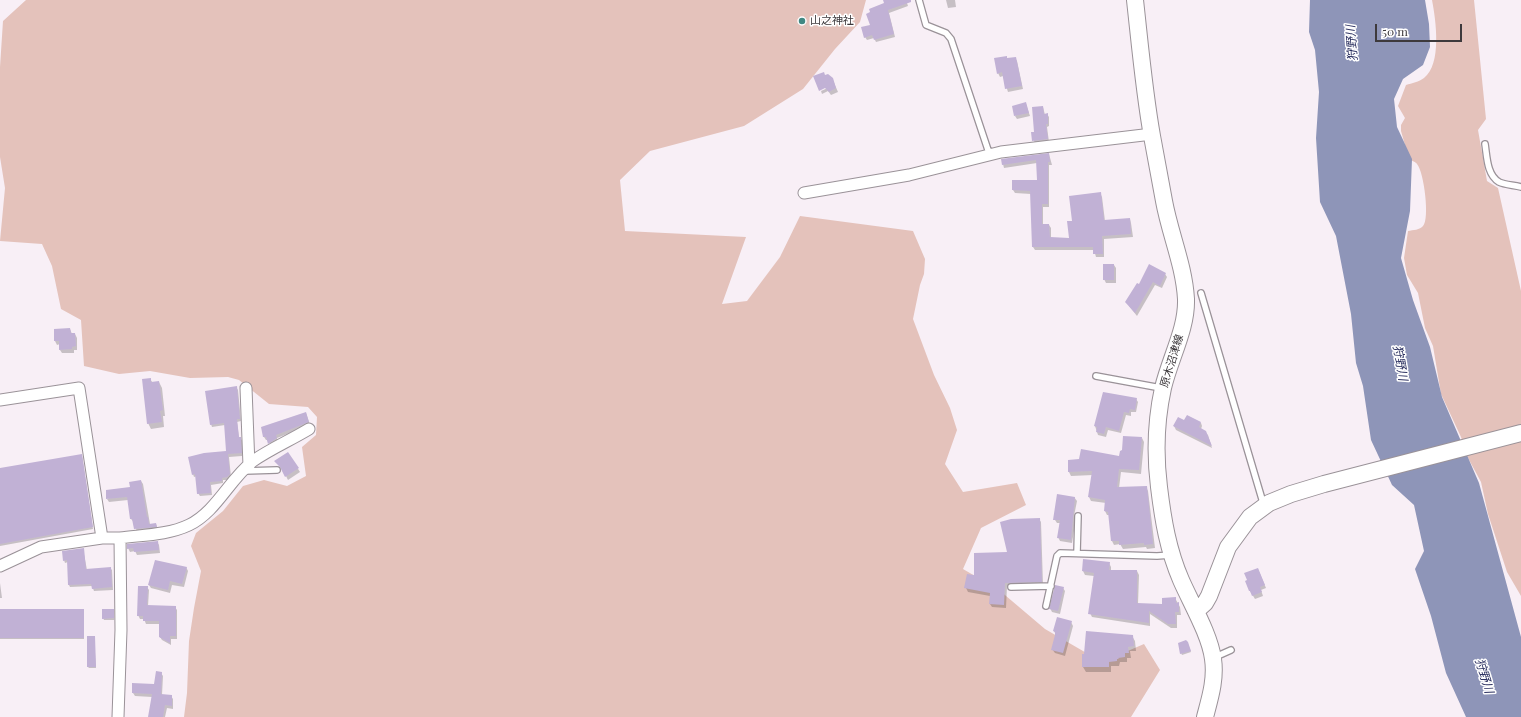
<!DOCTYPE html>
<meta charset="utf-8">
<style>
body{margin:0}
#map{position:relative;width:1521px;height:717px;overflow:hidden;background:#f8eff6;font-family:"Playfair Display",serif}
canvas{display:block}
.scale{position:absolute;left:1375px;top:24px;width:87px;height:18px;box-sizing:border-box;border:2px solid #3d393c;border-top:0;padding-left:5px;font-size:12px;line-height:14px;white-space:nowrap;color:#3d393c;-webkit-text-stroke:3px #fff;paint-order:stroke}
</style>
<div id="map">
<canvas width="1521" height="717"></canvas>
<div class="scale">50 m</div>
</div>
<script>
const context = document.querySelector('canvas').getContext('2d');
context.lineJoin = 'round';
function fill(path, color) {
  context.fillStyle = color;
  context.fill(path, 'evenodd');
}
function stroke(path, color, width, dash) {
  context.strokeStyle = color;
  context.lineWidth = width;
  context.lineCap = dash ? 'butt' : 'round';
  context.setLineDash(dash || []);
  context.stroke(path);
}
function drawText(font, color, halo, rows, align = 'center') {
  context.font = font + ' "Playfair Display","Noto Sans JP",serif';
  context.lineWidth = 3;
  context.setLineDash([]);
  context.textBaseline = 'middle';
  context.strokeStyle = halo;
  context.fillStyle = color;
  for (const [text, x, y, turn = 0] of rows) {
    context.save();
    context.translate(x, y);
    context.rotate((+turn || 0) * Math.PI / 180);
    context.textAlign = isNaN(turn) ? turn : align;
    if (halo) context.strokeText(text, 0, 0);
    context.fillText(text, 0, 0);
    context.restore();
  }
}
fill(new Path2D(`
 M26 0H866L860 22 835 49 803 89 744 126 650 151 620 180 625 231 746 237 722 304 747 301 780 257 800 216 913 231 925 259 924 274 920 285 913 319 934 375 950 408 957 430 945 464 963 492 1017 483 1026 505 981 528 963 569 999 590 1045 629 1102 662 1144 644 1160 670 1131 717H184L187 693 189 641 194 608 201 571 191 546 196 533 223 511 243 486 264 480 287 486 306 476 302 447 316 435 317 417 308 407 269 404 239 380 228 377 190 378 150 371 119 374 84 366 81 320 61 309 52 266 42 244 0 241 5 188 0 157V67L3 21Z
 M1432 0H1474L1486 119 1478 130 1487 181 1498 188 1521 291V596L1507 572 1488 514 1481 482 1467 456 1461 437 1441 394 1433 346 1425 328 1418 293 1407 275 1404 258 1408 231C1413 230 1420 230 1423 226 1430 219 1424 172 1417 164 1416 162 1412 161 1409 159L1401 131V125L1405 118 1398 106 1406 85C1412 83 1419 82 1424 78 1442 64 1436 21 1432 0Z`), '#e4c2bb');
fill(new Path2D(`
 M1310 0H1425L1429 24 1430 47 1423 65 1403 79 1394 99 1397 127 1412 159 1410 211 1401 258 1413 300 1430 347 1442 397 1479 483 1521 637V717H1466L1446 673 1431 616 1415 569 1424 551 1414 505 1392 485 1371 440 1363 386 1356 363 1351 314 1336 236 1320 202 1316 138 1319 92 1315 50 1309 32Z`), '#8e95b8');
fill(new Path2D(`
 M884 0H906L908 6 889 13 895 37 876 42 874 38 867 40 865 37 872 25V13L885 4Z
 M946 0H955L956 7 948 8Z
 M1015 58 1017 61 1023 89 1008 92 1003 76 1000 77 998 73 1008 59Z
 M825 76 832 78 838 92 831 95 828 91 822 94 821 91 830 87Z
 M1026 104 1030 116 1017 119 1015 116Z
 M1043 107 1045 115 1047 114 1049 117V126L1047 127 1049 142 1035 144 1032 133H1035Z
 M1049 154 1052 165H1049V207H1043V225H1049L1051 228V238L1070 239 1073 222 1100 193 1102 197 1105 221 1130 219 1131 223 1133 237 1104 239V257H1096L1094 250H1035L1033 247 1031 194 1015 193 1013 190V181H1038L1037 163 1004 168 1003 164Z
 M1114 265 1116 268V283H1106L1104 279Z
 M1165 274 1167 277 1162 288 1155 285 1137 316 1129 306 1140 286Z
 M70 329 72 334H75L77 338V350H74V353H62L60 350V344L57 345 55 341V330Z
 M150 379 153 383 159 382 162 388 165 416H163L164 427 151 429 148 423Z
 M236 387 238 390 241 421 237 422 239 438 242 440V456L229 457 231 477 229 480H223V483L211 485 212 495 200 496 198 493 197 476 194 477 193 474 227 452 225 425 212 427 211 424Z
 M1136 399 1138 402 1136 412H1131V416L1126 415 1121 433 1108 430 1106 437 1098 435 1095 426Z
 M306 413 310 425 277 438 278 442 271 446 268 440H266L264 437Z
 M1184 422 1201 423 1202 426 1201 429 1208 435 1212 448 1176 430 1174 426Z
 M1142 438 1144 442 1141 474 1121 472 1119 488 1146 487 1148 491 1155 548 1147 549 1146 547 1123 549 1120 544 1114 545 1112 541 1109 515H1107L1105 511 1106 503 1091 501 1089 497 1093 475 1071 476 1069 472V461L1120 458Z
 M288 453 300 472 288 480 283 470 277 463Z
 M82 456 93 529 0 546V469Z
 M141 481 143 484 150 524H156L158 530 137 532 134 522 131 519 128 500 109 502 107 499 131 488Z
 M1074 497 1077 501 1074 516 1076 518 1072 543 1060 541 1058 537 1060 523H1057L1055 520Z
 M1039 519 1041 522 1043 585 1007 586 1006 608 992 607 990 604V596L968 592 966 588 975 577 1008 553Z
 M157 542 159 545 160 553 137 555 135 551 130 552 128 548Z
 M83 549 87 570 110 568 112 570 113 590 94 591 92 586 70 587 69 585 68 562 65 563 64 560Z
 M1084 560 1109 563 1111 567V571H1137L1139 575 1138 604 1163 605 1175 598 1180 607 1181 615H1177V628H1171L1150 614V626L1092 617 1090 613 1094 576 1085 575 1083 571Z
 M186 567 188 571 184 587 172 585 170 593 151 588 149 585Z
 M1258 569 1266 588 1261 590 1263 596 1255 599 1250 591Z
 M0 583 2 598H0Z
 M147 587 149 590 148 606 175 607 177 610V639H171V645L162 640 160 637V624H146L144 619H140L138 615Z
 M1063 588 1065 591 1060 614 1052 612 1050 608Z
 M0 610 84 612V639H0Z
 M114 611V620H104L103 618Z
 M1071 622 1073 626 1065 656 1055 653 1052 649 1056 635 1054 631Z
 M1132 636 1135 641 1136 651H1130L1131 658H1127V662H1120L1119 666H1111V672H1086L1083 667V655Z
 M94 637 96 668H89L88 667Z
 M1188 644 1191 652 1182 655 1181 653Z
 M161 673 163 676 162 695 171 696 173 699V709L167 708 165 717H149L152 697 135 696 133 693 154 685Z`), '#0003');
fill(new Path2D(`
 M883 0H911V2L888 10 894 34 874 40 872 35 864 38 861 27 870 25 866 14 870 12 869 9 884 3Z
 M1007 56V58L1016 57 1022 86 1005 89 1002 72 997 74 994 58Z
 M824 72 825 75 828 74 833 78 836 88 829 92 825 88 819 91 813 76Z
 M1026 102 1029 113 1014 116 1012 106Z
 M1043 106 1044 114 1048 113V124H1046L1048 139 1032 141 1031 132H1034L1032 107Z
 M1049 153 1050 162H1048V204H1042V224H1049L1050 237 1069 238 1067 221H1072L1069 196 1101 192 1104 220 1130 218 1131 234 1102 236 1103 254H1093V247H1032L1030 191 1012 190V180H1037L1036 160 1002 165 1001 159Z
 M1103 264H1114V280H1103Z
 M1149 264 1166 273 1160 286 1153 282 1135 313 1125 302 1137 283 1139 284Z
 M70 328 71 333H75L76 346 72 347V349L59 350V341H54V329Z
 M151 378V382L159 381 163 410 160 411 162 422 147 424 142 379Z
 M237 386 240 419H237L239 437H241L242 453 228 454 230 474 227 477 222 478V481L210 482 211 493 197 494 195 474 192 475 188 457 204 453 226 451 224 423 210 425 205 391Z
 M1103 392 1137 398 1135 410 1130 409 1129 413 1124 412 1119 431 1106 427 1104 434 1096 432 1097 427 1094 426Z
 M306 412 309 422 276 435 277 438 268 444 266 437H263L261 427Z
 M1187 415 1201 422 1199 427 1206 431 1212 446 1173 426 1178 417 1184 420Z
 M1123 436 1142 437 1139 470 1119 469 1117 487 1147 486 1153 544 1144 545V543L1119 545V541H1111L1108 512 1104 511 1105 500 1088 497 1092 471 1068 472V460L1079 459 1081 449 1119 456 1120 451 1122 450Z
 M288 452 299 468 285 477 280 467 274 461Z
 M82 454 93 527 0 544V468Z
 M141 480 147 517H148L149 524 156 523 157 527 134 529 132 519H130L127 497 106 499V490L130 487 129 482Z
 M1057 494 1075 497 1071 540 1057 538 1060 520H1053Z
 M1040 518 1042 582 1005 583 1004 605 989 604 990 593 964 588 967 574 974 575V553L1007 552 1000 522 1011 519Z
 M158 541 159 550 134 552 133 548 127 549V544Z
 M84 548 86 569 111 567 112 587 92 589 91 584 68 585 67 560 63 561 62 551Z
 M1083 559 1110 562 1109 570H1137V603L1162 604V598L1176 597V603L1179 602V612H1175L1176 624H1168L1149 611V623L1088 614 1094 573 1082 571Z
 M155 560 187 567 182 584 170 581 168 590 148 585Z
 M1258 568 1265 585 1260 587 1262 592 1252 596 1250 591H1249L1245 581 1247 580 1244 573Z
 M1055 585 1064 587 1058 611 1049 609Z
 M138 586H148L147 605 176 606V636H170V643L159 637V621H143V616H137Z
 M0 609H84V638H0Z
 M102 609H114V618L102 619Z
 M1057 617 1072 621 1063 653 1051 650 1055 635V632L1053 631Z
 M1086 631 1133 635 1134 646 1128 647 1129 653H1125V657L1118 658 1119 659H1117V661L1109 662V667H1082V654H1084Z
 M87 636H95L96 667H87Z
 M1186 640 1188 642 1191 651 1180 654 1178 643Z
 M156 671 162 672 161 694 172 695V706L165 705 163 717H148L152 694 132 693V683L154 684Z`), '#c1b1d5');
const lane = new Path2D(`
 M919 0 926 25 946 33 951 39 988 150 993 153
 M1485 144C1487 157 1487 175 1499 182 1505 185 1514 185 1521 187
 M1201 293 1264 506
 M1096 376 1161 388
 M245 471 277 470
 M1077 553 1078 516
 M1011 587 1051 586
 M1046 606 1057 556 1060 553 1157 556 1171 555
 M1213 658 1231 650`);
const street = new Path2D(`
 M804 193 909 175 1001 152 1152 134
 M246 388 249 466
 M0 400 79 388 102 538
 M120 538C142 535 168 535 189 525 216 512 229 480 253 461 270 449 291 440 309 429
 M0 566 41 547 102 538H120L121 630 118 717`);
const secondary = new Path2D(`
 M1135 0C1140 45 1144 91 1152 136 1156 158 1160 179 1164 201 1170 234 1184 265 1186 299 1187 329 1170 358 1163 388 1156 420 1155 455 1159 487 1163 520 1168 550 1181 580 1191 603 1210 635 1213 659 1216 679 1210 698 1205 717
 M1196 611 1205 603 1209 596 1228 547 1250 517 1269 503 1291 494 1324 484 1521 433`);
stroke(lane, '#9a9298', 8);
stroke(street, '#9a9298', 13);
stroke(secondary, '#9a9298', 18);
stroke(lane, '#fff', 5.5);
stroke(street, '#fff', 11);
stroke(secondary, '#fff', 16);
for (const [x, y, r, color] of [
 [802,21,4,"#418883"]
]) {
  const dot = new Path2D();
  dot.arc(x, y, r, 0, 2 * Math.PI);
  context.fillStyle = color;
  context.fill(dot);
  stroke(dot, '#fff', 1.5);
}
drawText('11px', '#3d393c', '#fff', [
 ["山之神社",810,21]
], 'left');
drawText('11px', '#3d393c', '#fff', [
 ["原木沼津線",1172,361,-73]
]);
drawText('italic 12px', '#2c3161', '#fff', [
 ["狩野川",1352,43,-94],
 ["狩野川",1400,363,80],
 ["狩野川",1484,676,73]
]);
</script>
